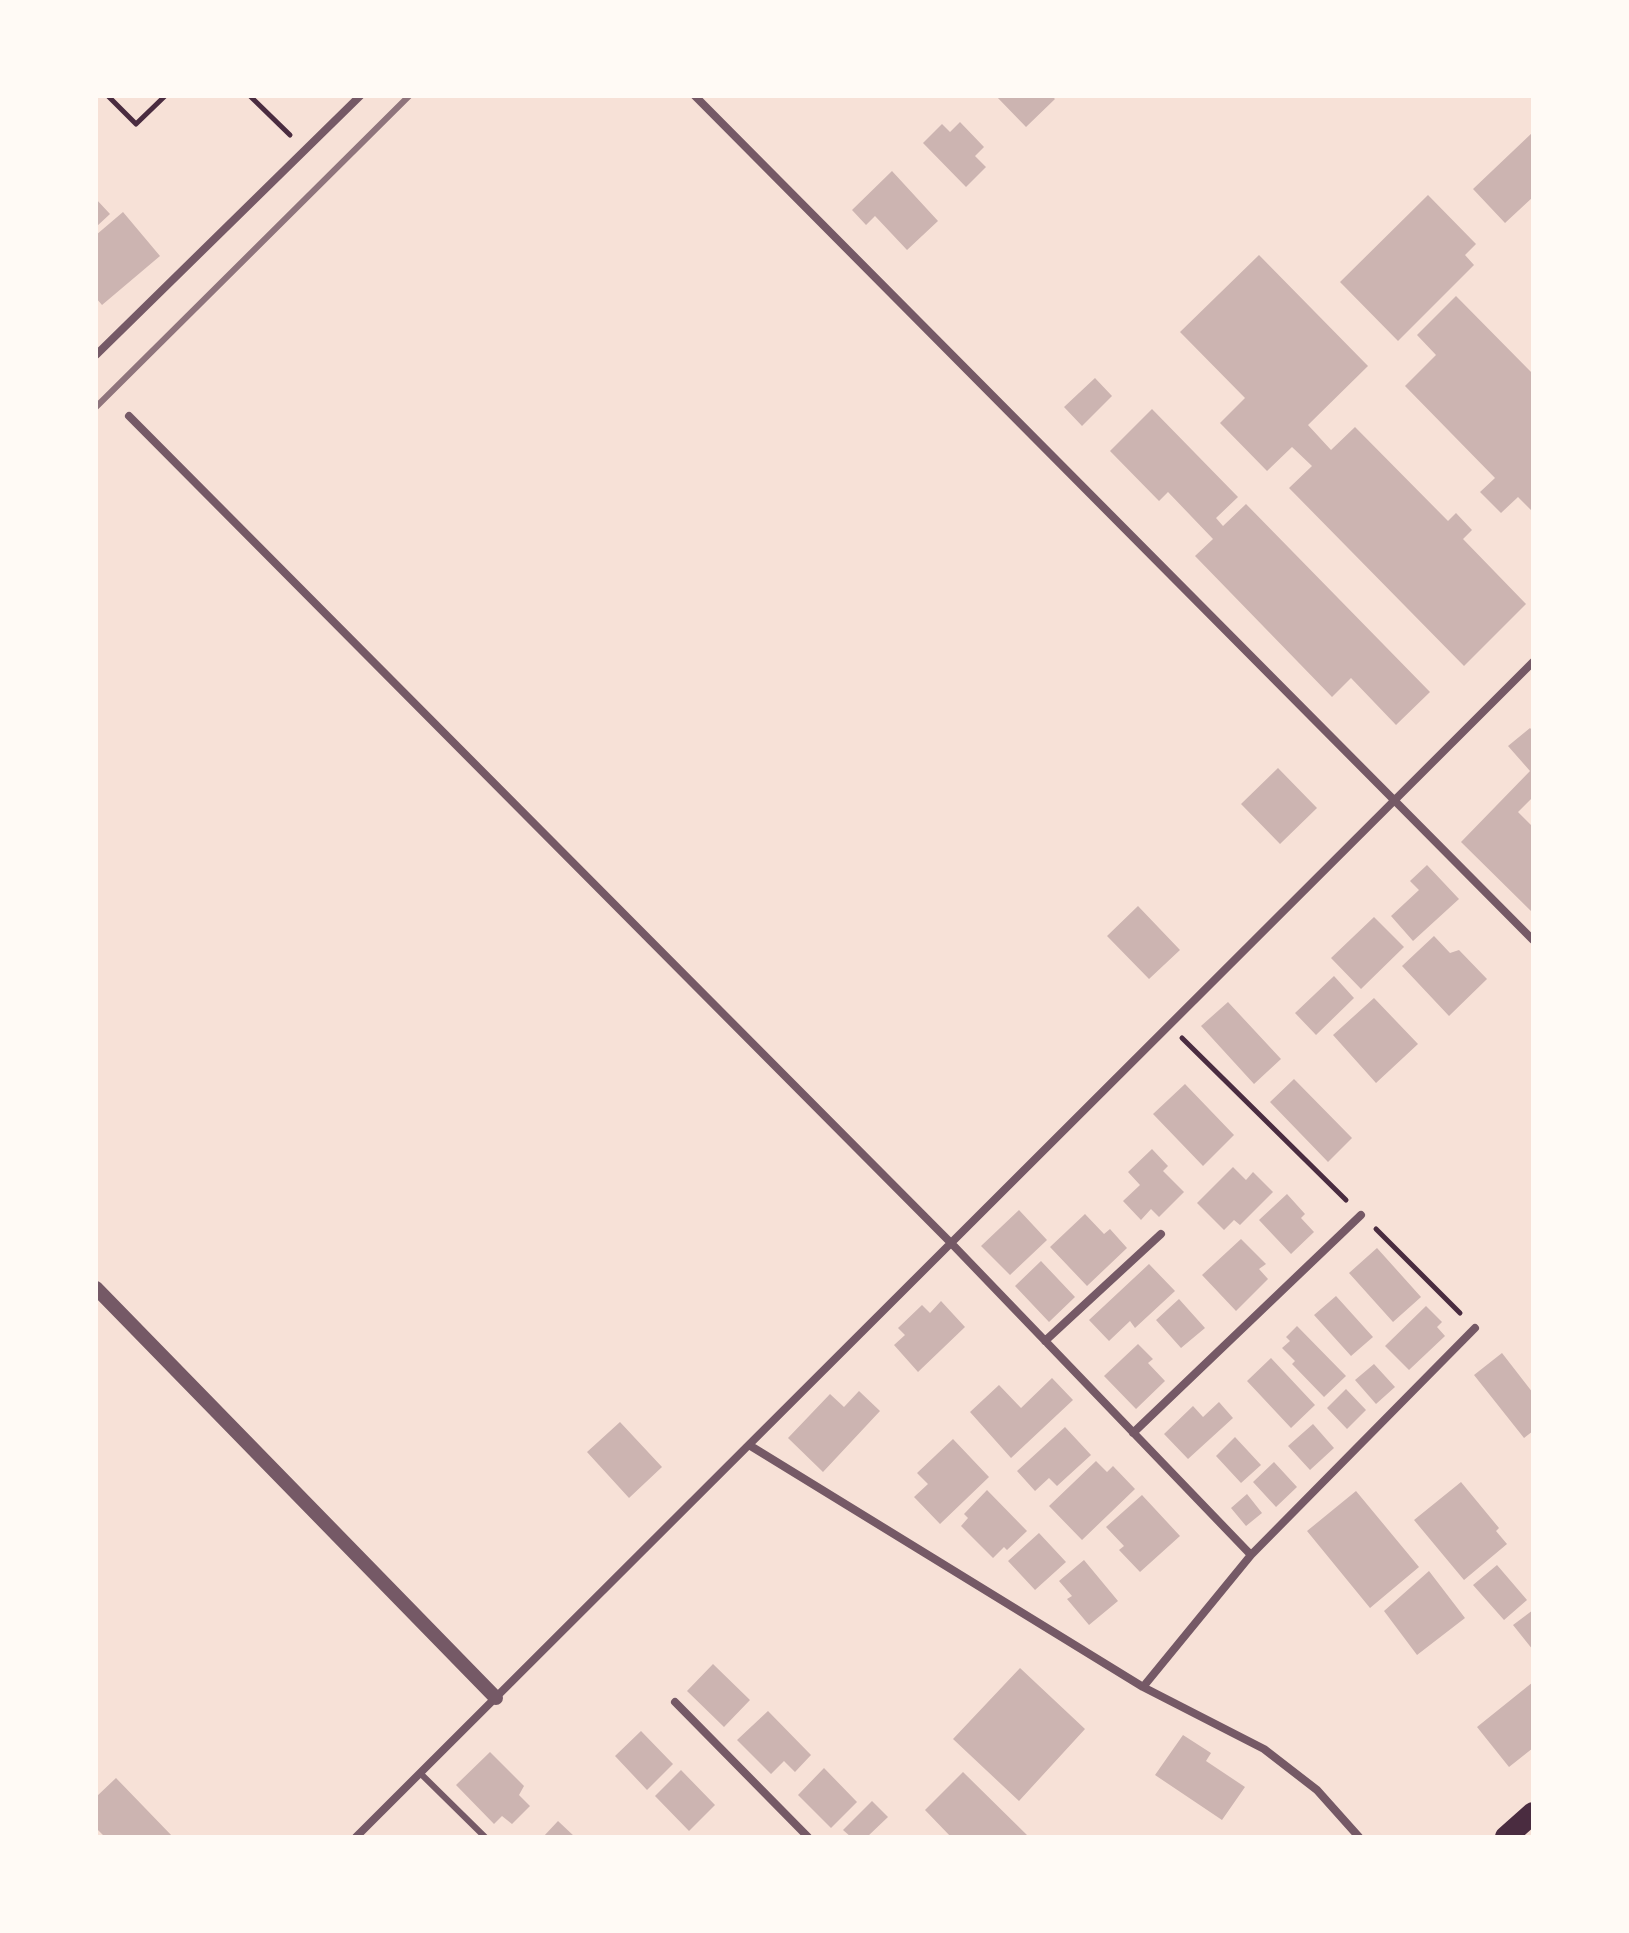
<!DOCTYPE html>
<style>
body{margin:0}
#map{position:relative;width:1629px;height:1933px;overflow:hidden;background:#f7e1d7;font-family:"IBM Plex Serif",serif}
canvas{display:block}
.frame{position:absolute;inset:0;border:98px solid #fffaf5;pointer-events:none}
</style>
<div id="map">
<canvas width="1629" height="1933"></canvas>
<div class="frame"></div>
</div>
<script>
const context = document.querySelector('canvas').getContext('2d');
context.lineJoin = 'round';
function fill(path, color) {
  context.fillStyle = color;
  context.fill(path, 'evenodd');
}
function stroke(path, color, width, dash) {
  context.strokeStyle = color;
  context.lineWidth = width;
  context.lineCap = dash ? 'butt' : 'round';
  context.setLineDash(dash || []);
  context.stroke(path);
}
fill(new Path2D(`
 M996 96H1052L1055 99 1026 127Z
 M960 122 984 147 975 156 986 167 966 187 923 143 942 124 950 132Z
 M1533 132V197L1505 223 1473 189Z
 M892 171 938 221 907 250 875 216 866 225 852 210Z
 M1428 195 1476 244 1465 255 1474 265 1398 341 1340 282Z
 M96 199 110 214 96 227Z
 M123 212 160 256 102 305 96 298V235Z
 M1259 255 1368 366 1308 425 1331 450 1355 427 1448 521 1456 513 1472 530 1463 539 1526 604 1464 666 1289 488 1312 466 1292 447 1267 471 1220 423 1245 398 1180 332Z
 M1456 296 1533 374V512L1518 497 1501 513 1480 492 1495 478 1405 386 1436 355 1417 335Z
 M1095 378 1112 396 1082 426 1064 407Z
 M1152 409 1238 497 1216 518 1223 526 1246 504 1430 692 1396 725 1351 678 1332 697 1195 556 1213 539 1168 492 1159 501 1110 451Z
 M1530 728 1533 731V797L1518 812 1533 827V913L1461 842 1530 771 1508 746Z
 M1278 768 1317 808 1280 844 1241 804Z
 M1427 865 1459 899 1413 941 1391 916 1419 890 1410 881Z
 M1138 906 1180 950 1149 979 1107 936Z
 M1374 917 1404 947 1361 989 1331 958Z
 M1434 936 1450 953 1459 950 1487 979 1449 1016 1402 966Z
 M1334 976 1354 998 1316 1035 1295 1013Z
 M1374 998 1418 1044 1376 1083 1333 1035Z
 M1228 1002 1281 1059 1254 1084 1201 1026Z
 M1294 1079 1352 1138 1328 1162 1270 1102Z
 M1185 1084 1234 1135 1203 1166 1153 1114Z
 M1152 1149 1168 1166 1163 1171 1184 1192 1159 1217 1151 1209 1141 1220 1123 1201 1140 1185 1128 1172Z
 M1233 1167 1246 1180 1253 1172 1273 1192 1240 1225 1234 1220 1224 1230 1197 1203Z
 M1287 1194 1305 1214 1301 1218 1314 1232 1291 1254 1259 1220Z
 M1019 1210 1047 1240 1010 1275 981 1246Z
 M1085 1214 1104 1234 1110 1229 1127 1248 1087 1286 1050 1247Z
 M1241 1239 1266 1264 1259 1269 1268 1279 1236 1311 1202 1275Z
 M1377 1248 1421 1297 1393 1322 1349 1273Z
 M1041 1261 1075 1297 1049 1322 1015 1286Z
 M1149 1264 1175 1291 1135 1328 1130 1321 1109 1341 1089 1320Z
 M1336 1296 1373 1337 1351 1356 1314 1315Z
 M1179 1299 1205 1328 1181 1348 1156 1320Z
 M941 1301 965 1327 918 1372 894 1345 905 1335 898 1328 922 1305 930 1313Z
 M1426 1306 1442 1322 1437 1327 1445 1336 1409 1370 1385 1346Z
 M1297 1326 1346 1376 1324 1397 1292 1364 1295 1361 1282 1348 1290 1341 1286 1337Z
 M1138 1344 1153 1359 1148 1363 1165 1381 1136 1409 1104 1376Z
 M1502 1353 1533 1393V1431L1524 1438 1474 1375Z
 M1271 1358 1315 1405 1291 1428 1247 1381Z
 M1374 1364 1395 1387 1376 1404 1355 1380Z
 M1052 1378 1073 1400 1011 1458 970 1412 999 1385 1021 1408Z
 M1346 1389 1366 1410 1347 1429 1327 1408Z
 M859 1391 880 1411 823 1472 788 1438 830 1394 844 1407Z
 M1219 1402 1233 1418 1188 1459 1164 1434 1193 1406 1203 1417Z
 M620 1422 662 1467 629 1498 587 1452Z
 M1313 1424 1334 1448 1310 1470 1288 1446Z
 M1065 1427 1091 1455 1057 1486 1049 1478 1035 1491 1017 1471Z
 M1235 1437 1261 1465 1241 1483 1216 1456Z
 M953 1439 989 1477 940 1524 914 1497 928 1484 917 1473Z
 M1096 1461 1107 1472 1113 1466 1135 1489 1082 1540 1049 1506Z
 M1274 1462 1297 1487 1276 1507 1253 1482Z
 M1461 1482 1499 1528 1496 1531 1507 1544 1464 1580 1414 1520Z
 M987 1490 1027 1531 1007 1550 1004 1547 993 1558 961 1526 968 1518 964 1514Z
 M1356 1491 1419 1567 1370 1608 1307 1531Z
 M1247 1494 1262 1513 1246 1526 1231 1508Z
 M1142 1495 1180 1536 1140 1572 1119 1550 1124 1546 1106 1527Z
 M1039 1533 1066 1562 1035 1590 1008 1561Z
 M1084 1560 1118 1601 1089 1625 1067 1599 1072 1596 1059 1581Z
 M1497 1565 1527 1600 1504 1620 1473 1585Z
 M1429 1571 1465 1618 1417 1655 1384 1611Z
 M1533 1610V1650L1513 1625Z
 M713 1664 750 1700 724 1727 687 1691Z
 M1020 1668 1085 1729 1019 1801 953 1739Z
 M1533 1682V1748L1509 1767 1477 1727Z
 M768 1711 811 1755 795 1772 784 1761 771 1774 737 1740Z
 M641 1731 673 1764 647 1790 615 1756Z
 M1183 1735 1211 1753 1206 1761 1245 1787 1222 1820 1155 1775Z
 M490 1752 524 1786 519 1795 530 1806 512 1824 502 1816 494 1824 456 1785Z
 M824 1768 857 1802 831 1828 798 1795Z
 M681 1770 715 1805 689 1831 655 1796Z
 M963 1772 1029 1837H951L925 1810Z
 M116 1778 173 1837H105L96 1828V1797Z
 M872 1801 888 1817 867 1837H851L843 1830Z
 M558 1821 575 1837H543Z`), '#ccb4b1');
stroke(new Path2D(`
 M108 96 136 124 165 96
 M250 96 290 135
 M1182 1038 1346 1200
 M1376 1229 1460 1313`), '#4a2c40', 5);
stroke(new Path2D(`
 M420 1773 485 1837`), '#755966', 6);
stroke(new Path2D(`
 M695 96 1533 940
 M96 355 360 96
 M129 416 952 1244 1251 1555 1143 1687
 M1045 1341 1161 1234
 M1133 1433 1361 1215
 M749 1445 1143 1687 1264 1749 1317 1790 1359 1837
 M1251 1555 1475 1328
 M675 1702 808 1837
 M356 1837 1533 662`), '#755966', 8);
stroke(new Path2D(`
 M96 1288 496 1698`), '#755966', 14);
stroke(new Path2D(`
 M1506 1837 1533 1813`), '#4a2c40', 22);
stroke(new Path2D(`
 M96 407 409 96`), '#8f747c', 6);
</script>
